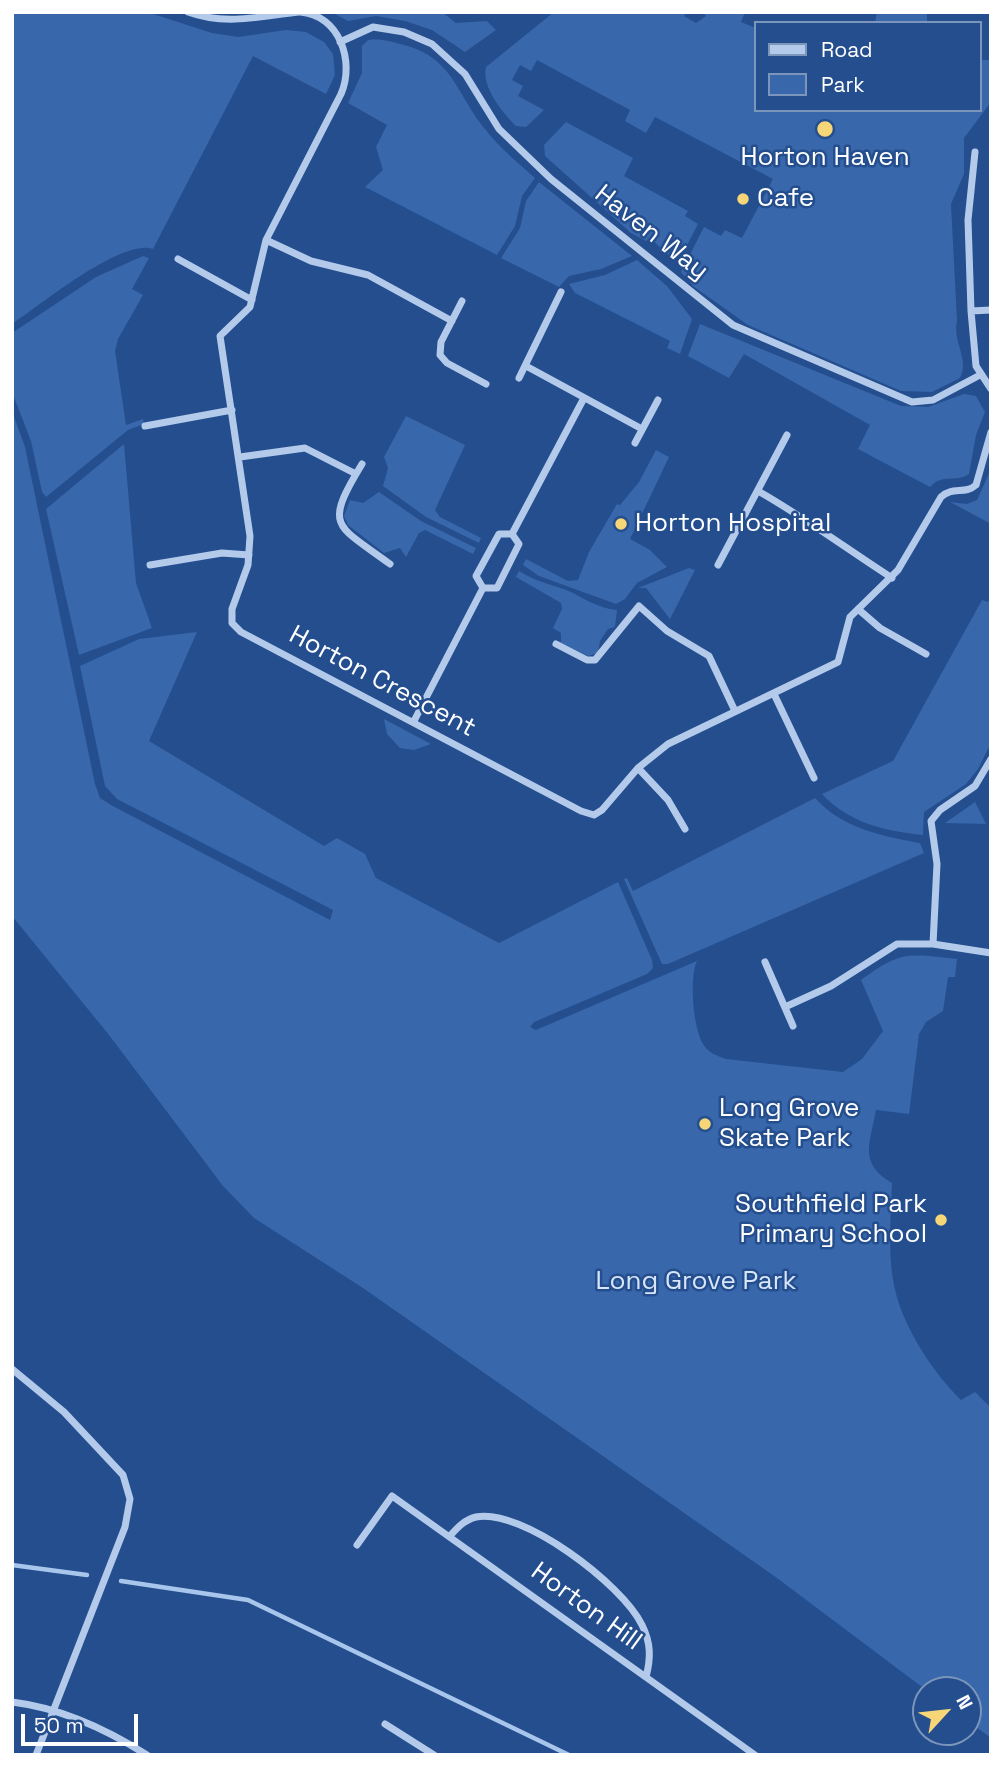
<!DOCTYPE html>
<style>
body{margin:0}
#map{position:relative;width:1003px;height:1767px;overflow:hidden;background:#244e8e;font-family:"Space Grotesk",sans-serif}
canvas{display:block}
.frame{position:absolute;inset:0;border:14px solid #fff;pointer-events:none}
.legend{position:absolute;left:754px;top:21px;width:228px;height:91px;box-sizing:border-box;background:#244e8e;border:2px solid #7c95bb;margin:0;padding:9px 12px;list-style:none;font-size:21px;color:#fff}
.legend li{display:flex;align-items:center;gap:14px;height:35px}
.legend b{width:35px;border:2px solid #7c95bb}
.north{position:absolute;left:912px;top:1676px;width:70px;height:70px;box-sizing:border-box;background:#244e8e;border:2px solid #7c95bb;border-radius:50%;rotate:63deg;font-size:19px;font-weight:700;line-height:28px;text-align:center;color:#fff}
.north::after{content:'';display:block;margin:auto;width:24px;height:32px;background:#f6d677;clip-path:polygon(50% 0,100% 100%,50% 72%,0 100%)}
.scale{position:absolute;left:21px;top:1714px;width:117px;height:32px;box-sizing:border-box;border:4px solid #fff;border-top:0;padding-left:9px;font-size:21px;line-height:24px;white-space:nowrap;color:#fff;-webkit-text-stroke:5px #244e8e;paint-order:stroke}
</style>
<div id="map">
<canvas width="1003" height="1767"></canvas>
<div class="frame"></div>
<ul class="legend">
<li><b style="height:9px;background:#b3caeb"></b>Road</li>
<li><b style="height:19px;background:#3867ab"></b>Park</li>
</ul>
<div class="north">N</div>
<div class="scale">50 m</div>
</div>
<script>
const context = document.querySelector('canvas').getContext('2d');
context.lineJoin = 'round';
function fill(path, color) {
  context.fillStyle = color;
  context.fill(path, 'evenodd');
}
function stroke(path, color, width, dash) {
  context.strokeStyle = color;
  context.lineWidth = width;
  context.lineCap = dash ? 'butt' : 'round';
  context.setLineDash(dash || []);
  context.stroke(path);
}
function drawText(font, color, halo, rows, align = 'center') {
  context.font = font + ' "Space Grotesk",sans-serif';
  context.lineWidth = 5;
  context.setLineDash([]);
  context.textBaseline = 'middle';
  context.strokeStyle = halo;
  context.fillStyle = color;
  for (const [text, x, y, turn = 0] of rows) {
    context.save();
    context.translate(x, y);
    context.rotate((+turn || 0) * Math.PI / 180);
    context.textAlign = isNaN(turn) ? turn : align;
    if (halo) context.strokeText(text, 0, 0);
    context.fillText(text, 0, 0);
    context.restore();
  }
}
fill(new Path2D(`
 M12 12H147L212 33 238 37 286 30 306 32 324 42 333 54 335 75 326 94 253 56 153 249C122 238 39 306 12 324Z
 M331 12H442L456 23 487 21 496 30 465 52 432 30 405 21 376 16 348 21Z
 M554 12H687L684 16 696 23 706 16 702 12H745L741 22 756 28V110H980V60H991V102L964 138V174L951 204 957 321C952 340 970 361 960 378L932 392 901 391 748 325 693 286 681 272 704 227 721 236 725 230 742 238 773 179 655 117 646 133 625 121 630 110 537 60 531 71 520 65 512 80 523 86 518 96 544 110 526 127 516 126C503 113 481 87 486 67Z
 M877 12H927V23H875Z
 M368 40C378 38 389 41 400 44 453 56 455 92 485 129 499 147 518 163 535 178L522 196 515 226 497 255 365 187 383 170 376 147 387 125 348 103 362 73V46Z
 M566 122 633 158 624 176 688 211 685 216 698 224 680 259 676 262 650 238 646 241 631 233 545 156 544 145Z
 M539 182 632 256 601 269 569 276 559 287 501 258 520 228 526 201Z
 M143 256 149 258 132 289 143 295 118 339 115 351 126 425 143 419 144 424 128 430 46 497 42 492 31 441 12 392V333L96 277Z
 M637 260 667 286 692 319 680 354 667 348 670 341 575 293 569 284 605 275Z
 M700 324 901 406 928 407 964 394 976 396 985 412 976 435 969 474C957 483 942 473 930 487L858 449 870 425 744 354 729 378 688 356Z
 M12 411 25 447 95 784 100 798 111 805 330 920 333 910 117 799 105 786 80 666 139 639 197 632 149 741 324 846 337 838 365 854 376 878 499 943 618 882 652 960 653 968 647 974 534 1022 530 1027 536 1030 697 961C689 978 693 1027 703 1044 707 1052 717 1056 726 1059L843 1072 862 1059 883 1031 861 980C902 950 908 954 957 959L955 977H948L943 1011 926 1022 919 1034 909 1114 876 1110C870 1144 858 1163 892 1183 891 1214 888 1249 893 1280 900 1323 931 1370 961 1400L975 1392 991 1408V1738L968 1721V1690H926L777 1578 363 1288 254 1218 223 1186 109 1035 12 916Z
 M406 416 465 445 435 510 440 517 481 538 479 543 426 517 383 486 388 468 384 457Z
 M124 444 136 583 152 628 79 655 46 509Z
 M656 450 669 457 630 539 650 550 667 567 637 583 625 599 616 604 539 576 523 565 526 559 568 581 578 580 589 552 617 504 620 505 639 482Z
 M991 469V524L950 502 967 504 977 500Z
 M379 492 421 521 476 548 473 554 425 530 419 533 406 557 400 548 384 553 348 525 344 516 350 500 363 503Z
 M689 568 695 570 670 619 646 588H638Z
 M519 571C538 583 552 584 571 592 587 600 598 608 617 610L615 627 608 629 600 641 598 653 588 656 561 643V633L553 628 562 609 561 603 516 577Z
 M991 597V743L978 769 966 784 924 812 923 835C885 831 849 823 822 794L893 761 982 600 988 602Z
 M384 719 431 744 414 750 400 748 387 734Z
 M815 798C842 828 881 836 920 843L924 853 668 964H662L624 879 627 878 633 891Z
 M975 802 986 824 945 823Z`), '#3867ab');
stroke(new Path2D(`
 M12 1565 87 1575
 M121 1581 248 1600 569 1755`), '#a8c5ec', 4.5);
stroke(new Path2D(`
 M188 12C226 26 260 16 299 12
 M300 12C340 15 355 62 341 94L266 240 250 307 220 336 250 536 248 565 232 609V623L241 632 581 811 594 815 602 810 638 768 668 744 838 662 850 617 898 570 941 497C952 486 965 495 976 485L991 432
 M340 42 373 27 404 32 432 44 465 74 499 129 551 179 733 325 912 402 933 400 980 375
 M975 152 968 220 971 311 976 366 991 389
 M266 240 311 261 368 275 452 321
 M178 259 252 300
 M462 301 441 342 440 355 447 363 486 384
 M971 311 991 310
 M526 366 642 429
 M519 378 561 292
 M145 426 232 410
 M635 443 658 400
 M240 457 305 448 356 474
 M362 464C323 528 336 524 390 564
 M758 491C804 517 847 549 892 578
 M512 534H499L476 576 483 588H497L519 544 512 534 584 398
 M150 565 222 553 249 555
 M718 565 787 435
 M858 609 880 628 926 654
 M556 644 587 660H595L639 606 667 631 709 656 735 711
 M774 694 814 778
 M414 721 483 588
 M638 768 668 800 685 829
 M933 944 937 864 931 821 940 810 975 786 991 759
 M765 962 793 1026
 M785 1007 831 986 897 944H933L991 953
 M12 1369 64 1412 123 1475 130 1499 125 1527 36 1755
 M450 1536C457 1528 464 1520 476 1517 522 1508 622 1584 642 1625 651 1643 651 1658 646 1677
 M357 1545 392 1496 755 1755
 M12 1702C61 1708 106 1729 147 1755
 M385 1724 434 1755`), '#b3caeb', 7);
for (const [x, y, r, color] of [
 [825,129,9,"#f6d677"],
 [743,199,7,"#f6d677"],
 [621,524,7,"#f6d677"],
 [705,1124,7,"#f6d677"],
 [941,1220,7,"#f6d677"]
]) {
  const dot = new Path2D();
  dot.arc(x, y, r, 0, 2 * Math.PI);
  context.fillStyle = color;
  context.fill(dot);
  stroke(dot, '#244e8e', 2.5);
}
drawText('26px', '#fff', '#244e8e', [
 ["Horton Haven",825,158,"center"],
 ["Cafe",757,199],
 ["Horton Hospital",635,524],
 ["Long Grove",719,1109],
 ["Skate Park",719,1139],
 ["Southfield Park",927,1205,"right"],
 ["Primary School",927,1235,"right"]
], 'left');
drawText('26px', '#fff', '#244e8e', [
 ["Haven Way",651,233,38],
 ["Horton Crescent",382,682,28],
 ["Horton Hill",586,1607,36]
]);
drawText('26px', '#d8e6f9', '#244e8e', [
 ["Long Grove Park",696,1282]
]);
</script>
